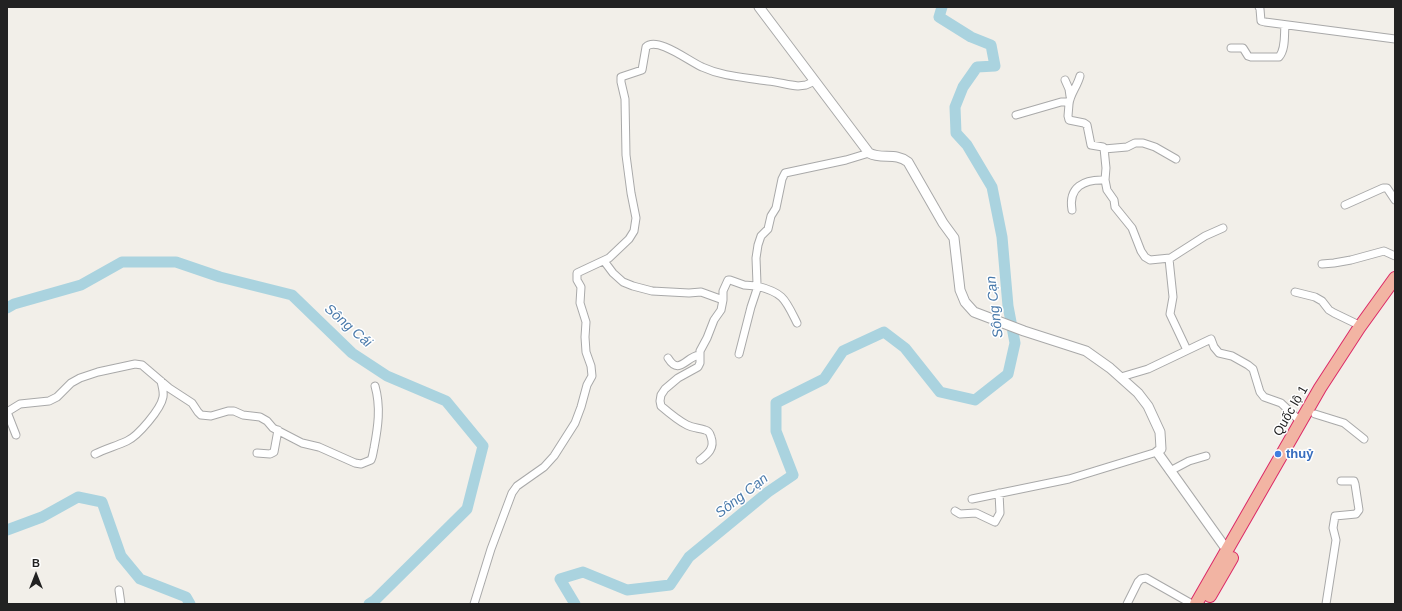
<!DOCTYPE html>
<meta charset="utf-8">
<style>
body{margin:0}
#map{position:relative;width:1402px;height:611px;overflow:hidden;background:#f2efe9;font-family:Helvetica,sans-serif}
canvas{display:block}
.frame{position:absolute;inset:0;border:8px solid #222;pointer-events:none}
.north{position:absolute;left:16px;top:555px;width:40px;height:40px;-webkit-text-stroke:3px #fff;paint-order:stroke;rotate:0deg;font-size:11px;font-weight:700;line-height:16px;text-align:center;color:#222}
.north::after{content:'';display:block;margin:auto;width:14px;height:18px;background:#222;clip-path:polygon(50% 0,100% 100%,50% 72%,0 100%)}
</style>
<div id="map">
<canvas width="1402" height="611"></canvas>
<div class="frame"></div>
<div class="north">B</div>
</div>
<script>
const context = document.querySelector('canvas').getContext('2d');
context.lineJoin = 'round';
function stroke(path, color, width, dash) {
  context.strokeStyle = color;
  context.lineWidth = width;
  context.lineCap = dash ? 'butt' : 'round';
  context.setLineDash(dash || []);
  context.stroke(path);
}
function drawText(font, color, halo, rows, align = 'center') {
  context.font = font + ' Helvetica,sans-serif';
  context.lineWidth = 3;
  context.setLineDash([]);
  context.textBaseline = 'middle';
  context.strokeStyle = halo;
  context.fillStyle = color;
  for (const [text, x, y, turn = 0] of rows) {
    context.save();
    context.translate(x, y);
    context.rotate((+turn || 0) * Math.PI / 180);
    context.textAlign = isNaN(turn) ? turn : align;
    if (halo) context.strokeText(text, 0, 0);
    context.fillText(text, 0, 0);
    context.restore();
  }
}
stroke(new Path2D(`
 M7 308 14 304 81 285 122 262H176L220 277 292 295 352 353 387 376 446 401 483 446 467 509 375 600 369 604
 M7 530 42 517 78 497 102 502 121 556 140 579 186 597 190 604
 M575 604 560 579 583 572 627 590 670 585 689 557 768 492 793 475 776 431V403L824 379 843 351 884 332 905 348 940 392 975 400 1008 374 1015 343 1008 306 1002 237 992 187 967 145 956 133 955 107 963 87 977 67 995 66 991 45 971 37 939 17 942 7`), '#aad3df', 11);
const minor = new Path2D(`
 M1259 7 1260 9 1261 21 1265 22 1395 39
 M1231 48H1243L1248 56 1251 57H1279C1286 49 1284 34 1285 25
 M1065 80 1069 89 1070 96
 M1069 104C1070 94 1077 87 1080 76
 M1016 115 1061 102H1066L1069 104 1068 116 1069 120 1084 123 1087 125 1091 145 1103 147 1104 148 1106 168 1105 180 1107 190 1114 200 1115 207 1132 228 1141 251 1145 257 1150 260 1170 258
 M1104 149 1127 147 1135 143H1143L1155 147 1176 159
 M1345 205 1383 188H1387L1395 200
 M1072 210C1068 187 1084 179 1105 180
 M604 261 613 273 623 282 633 286 652 291 689 293 701 292 723 300V291L728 280H730L744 285 756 286 757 284 756 258 758 245 761 236 768 229 771 216 776 208 782 179 785 173 846 160 869 153
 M1322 264 1334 263 1351 260 1384 251 1395 256
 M757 286C784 293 785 299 797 323
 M1295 292 1315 297 1322 301 1329 310 1334 313 1361 326
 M1187 350 1170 314 1173 297 1169 259 1205 236 1223 228
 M739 354 751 307 758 286
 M668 358C679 376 686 357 699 355
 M1121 377 1148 369 1211 339 1214 347 1219 353 1232 356 1248 365 1253 369 1260 392 1264 397 1281 403 1301 422
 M7 412 20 404 49 401 57 397 71 383 80 378 98 372 135 364 142 365 169 388 192 403 198 412 201 415 211 416 228 411H234L243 415 260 417 267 421 273 428 302 443 319 447 355 463 361 464 371 460C373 456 373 452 374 448 378 427 381 407 375 386
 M7 412 16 435
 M1315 414 1344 423 1364 439
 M257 453 270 454 274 452 278 430
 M95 454C105 449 116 446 127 441 138 436 161 409 163 397 164 392 162 386 161 381
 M700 460C708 454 715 448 711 437 710 433 709 431 705 430 699 428 693 428 687 425 679 421 668 412 661 406L660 401 661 395 665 389 678 378 698 367 700 363V351L707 338 714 320 721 310 723 300
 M1170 471 1189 461 1206 456
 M972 499 1069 479 1157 452
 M955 511 960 514 976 513 995 522 1000 513 999 493
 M119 590 121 604
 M474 604 491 549 512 493 517 486 544 467 554 456 575 423 581 407 587 385 592 376 591 366 586 352 585 337 586 322 580 303 581 287 577 280V273L609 258 629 239 634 231 636 218 631 193 626 155 625 99 621 82V77L642 70 646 47C657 36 690 62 702 67 724 77 744 77 768 81 778 82 788 85 798 86L806 85 815 81
 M1127 604 1138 582 1141 579 1146 578 1192 604
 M1326 604 1336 540 1333 528 1335 516 1356 514 1359 510 1355 484 1354 481H1341`);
const tertiary = new Path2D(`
 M759 7 869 153C882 160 895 152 908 162L943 223 954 238 960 290 965 302 974 312 1024 331 1086 351 1110 368 1138 393 1148 406 1160 432 1161 449 1157 452 1227 550`);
const trunk = new Path2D(`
 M1210 596 1232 558
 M1196 604 1320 388 1359 328 1395 278`);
stroke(minor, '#a9a9a9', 9);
stroke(tertiary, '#a9a9a9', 11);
stroke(trunk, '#dc2a67', 14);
stroke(minor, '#fff', 7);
stroke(tertiary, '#fff', 9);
stroke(trunk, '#f2b4a3', 12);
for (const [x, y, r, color] of [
 [1278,454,4,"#3f7fe0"]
]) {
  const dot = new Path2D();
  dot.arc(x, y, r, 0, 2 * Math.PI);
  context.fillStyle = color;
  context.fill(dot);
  stroke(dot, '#fff', 1.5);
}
drawText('13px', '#222', '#fff', [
 ["Quốc lộ 1",1291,411,-60]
]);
drawText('bold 13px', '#366cbe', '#fff', [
 ["thuỷ",1286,454]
], 'left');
drawText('italic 14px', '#4a7aab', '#fff', [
 ["Sông Cạn",995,307,-97],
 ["Sông Cái",348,326,41],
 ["Sông Cạn",742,496,-38]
]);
</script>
